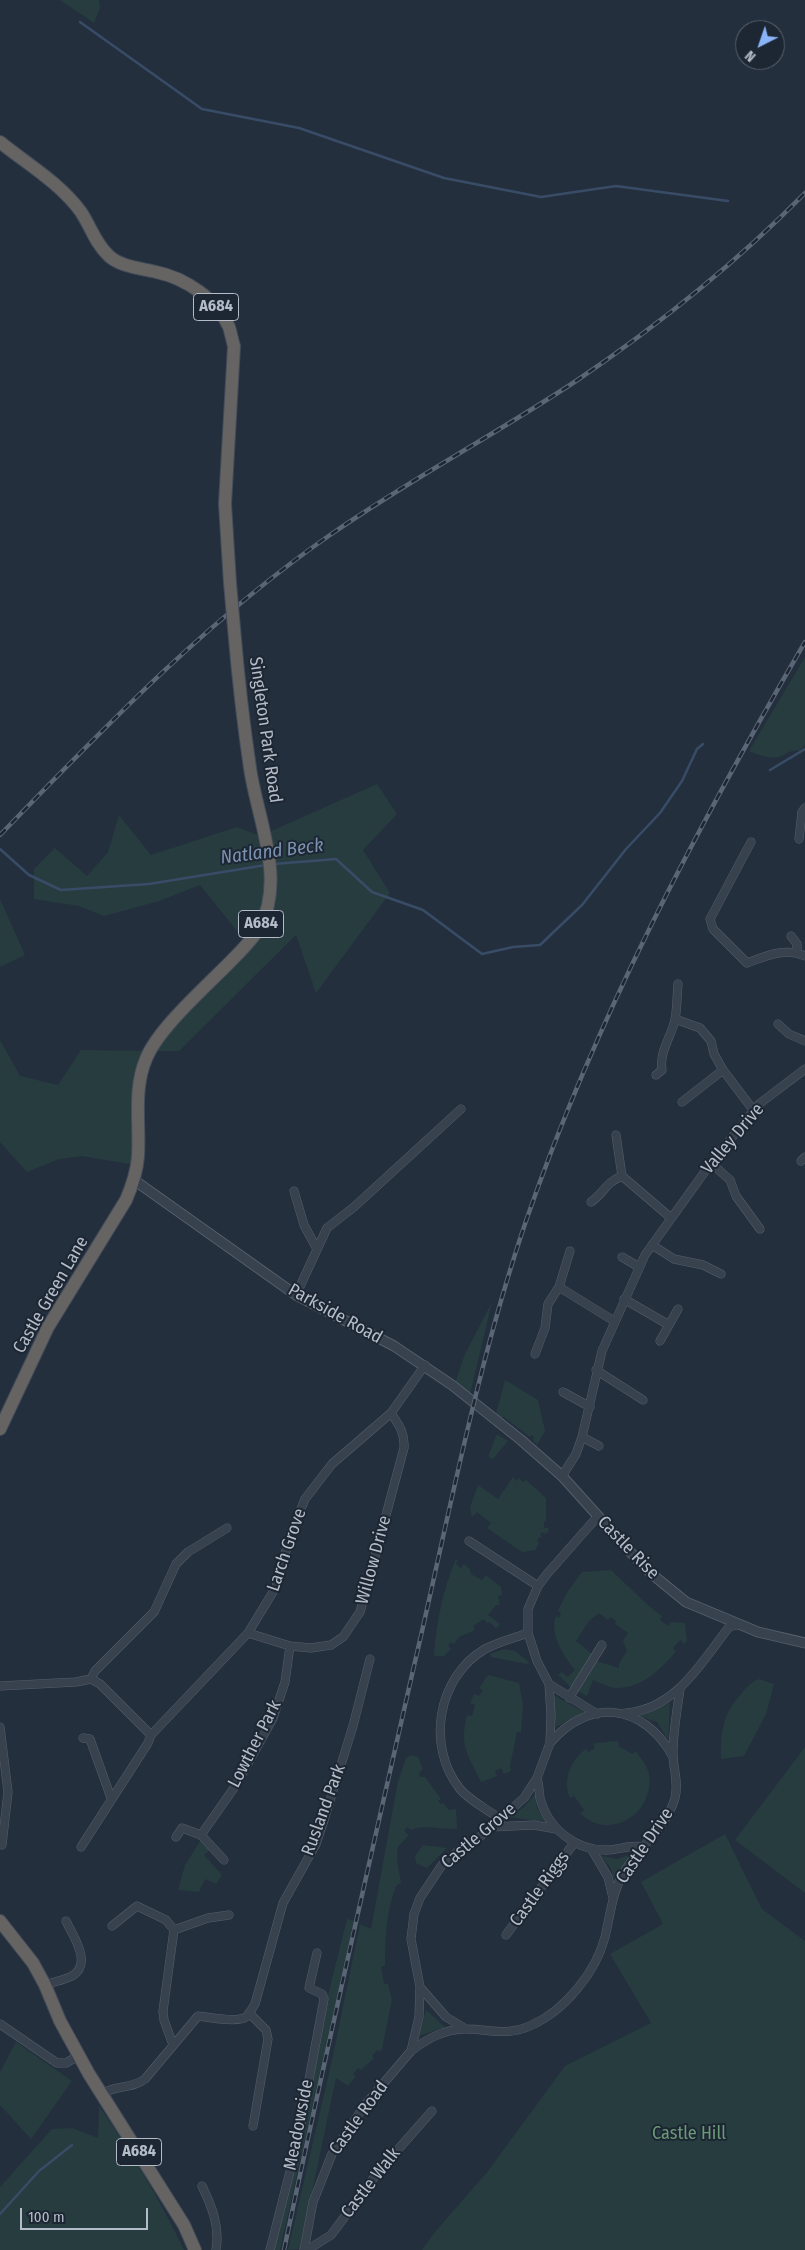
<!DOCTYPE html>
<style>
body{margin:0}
#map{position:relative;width:805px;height:2250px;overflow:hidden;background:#242f3e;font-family:"Fira Sans Condensed",sans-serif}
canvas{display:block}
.north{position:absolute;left:735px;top:20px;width:50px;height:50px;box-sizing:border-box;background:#1d2633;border:1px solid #59626f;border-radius:50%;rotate:221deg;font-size:14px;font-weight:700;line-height:20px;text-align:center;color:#b4bcc9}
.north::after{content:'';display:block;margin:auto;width:18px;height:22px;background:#8ab4f8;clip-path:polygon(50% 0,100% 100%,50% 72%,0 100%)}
.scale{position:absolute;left:20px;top:2208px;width:128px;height:22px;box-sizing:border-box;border:2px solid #b4bcc9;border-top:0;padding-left:6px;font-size:15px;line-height:18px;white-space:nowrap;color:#b4bcc9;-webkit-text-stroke:4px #1d2633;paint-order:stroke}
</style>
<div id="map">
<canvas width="805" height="2250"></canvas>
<div class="north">N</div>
<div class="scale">100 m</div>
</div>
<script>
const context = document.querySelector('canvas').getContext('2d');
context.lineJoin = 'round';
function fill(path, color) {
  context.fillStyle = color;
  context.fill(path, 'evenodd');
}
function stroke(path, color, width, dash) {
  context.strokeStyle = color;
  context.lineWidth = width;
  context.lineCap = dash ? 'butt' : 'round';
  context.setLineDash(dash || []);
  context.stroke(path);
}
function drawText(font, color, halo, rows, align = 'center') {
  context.font = font + ' "Fira Sans Condensed",sans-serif';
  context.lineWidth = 4;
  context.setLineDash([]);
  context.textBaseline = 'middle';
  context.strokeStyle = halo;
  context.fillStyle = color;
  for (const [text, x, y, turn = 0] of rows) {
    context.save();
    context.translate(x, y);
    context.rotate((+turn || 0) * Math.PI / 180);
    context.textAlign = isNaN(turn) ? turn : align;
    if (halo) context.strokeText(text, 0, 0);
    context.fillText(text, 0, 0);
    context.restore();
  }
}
fill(new Path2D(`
 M60 0H99L100 8 94 23Z
 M805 657V745L799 751C791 749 786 755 779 757 768 759 759 755 749 751Z
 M377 784 397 814 363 850 390 893 316 993 296 935 179 1051H150L146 1059 136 1165 82 1156 59 1159 27 1172 0 1142V1040L20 1076 58 1085 81 1050 150 1051 249 946 200 885 159 901 104 916 79 906 34 899V869L55 848 87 876 108 852 119 815 151 855 237 827 260 836Z
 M0 899 25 955 0 967Z
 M492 1302 470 1394 455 1383 465 1354Z
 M505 1380 538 1400 545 1431 537 1445 533 1440 534 1437 532 1435 530 1437 504 1417 500 1418 496 1414Z
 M497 1434 508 1441 493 1459 488 1456Z
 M513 1477 516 1481 519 1478 523 1482 526 1480 546 1498V1521L544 1522V1528H548L549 1531 546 1534 542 1532 540 1535 543 1538 540 1537 537 1541 539 1543 535 1550 522 1552 487 1528 491 1523 477 1512 472 1517 470 1507 478 1485 498 1499Z
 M456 1559 458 1560 456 1564 461 1568 464 1564 470 1569 471 1574 482 1580 486 1575 501 1587 502 1595 498 1596 500 1605H496L488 1615 500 1624 496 1629 490 1622 487 1623 484 1619 473 1626 475 1630 459 1637 454 1644 451 1642 448 1646 451 1649 444 1656H434C436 1623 443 1589 456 1559Z
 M611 1570 650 1607 662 1616 660 1620 668 1626 671 1622 685 1623 687 1642 683 1644V1642L680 1640 673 1648 676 1651C661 1670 641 1689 615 1688 608 1687 599 1682 593 1680L587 1696 577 1691 596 1661 619 1668V1664L627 1651 623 1641 628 1633 615 1624 616 1621 611 1617 608 1620 599 1613 589 1621 576 1641 592 1654 571 1687 558 1675 562 1672 568 1677 575 1670C564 1657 549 1634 556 1616L559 1618 561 1613 558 1611 568 1591 582 1572Z
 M504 1649 515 1651 529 1662 527 1664 491 1657 490 1654Z
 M488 1675 519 1683 523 1705 521 1732H517L510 1766 511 1771 504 1774 501 1768 495 1771 497 1776 481 1782C468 1754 459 1747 467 1715L472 1716 475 1705 470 1703 474 1694 479 1696 483 1690 479 1688Z
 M759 1679 774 1684 766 1714 744 1756 721 1759C721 1732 722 1715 741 1694 747 1687 751 1682 759 1679Z
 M553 1695 584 1712 556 1727Z
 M670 1703 668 1740 657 1722 639 1716Z
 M617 1741 619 1742 618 1746 633 1754 636 1751C640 1758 648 1766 649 1774 655 1815 608 1842 580 1813L584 1810 574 1796 570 1798C562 1780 571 1759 586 1749L588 1752 595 1748 593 1744 596 1743Z
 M805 1747V1893L735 1840Z
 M411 1755 418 1757 423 1769 419 1773 420 1777H425L441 1799 438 1801 441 1804 443 1803 449 1810 456 1809 457 1829C441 1830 426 1824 411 1830L407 1827 404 1831 409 1835 398 1847 397 1860 401 1883 396 1886C386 1913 385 1937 385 1966H381L384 1984H388L392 2000 382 2049 379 2052 377 2050 372 2056 374 2058 361 2070 358 2068 353 2074 356 2076 348 2086 336 2078 300 2249 288 2250 332 2060 360 1924 371 1929 398 1781 406 1758Z
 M536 1793 537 1808 546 1822 509 1817 524 1807Z
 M725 1834 762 1909 805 1941V2250H422L435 2232 488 2171 565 2066 651 2023 610 1954 663 1924 641 1882Z
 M201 1840 210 1850 204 1855 222 1875 216 1884 205 1879 199 1892 178 1890 185 1865Z
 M423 1845 447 1848 427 1868 416 1863 415 1856Z
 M632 1854 620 1870 615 1882 610 1867 601 1856 617 1859Z
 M347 1919 354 1921 280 2250H273L327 1999Z
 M426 2010 445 2027 419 2036Z
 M16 2042 72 2081 31 2139 0 2105V2072Z
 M99 2106C131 2152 160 2199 184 2250H0V2187L52 2129 72 2128 98 2138Z`), '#263c3f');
stroke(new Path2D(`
 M80 22 202 109 299 128 444 178 541 197 616 186 728 201
 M770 770 805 749
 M0 849 29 875 61 890 149 884 266 865
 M274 864 336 859 372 892 423 910 482 954 513 947 540 945 582 905 626 849 660 813 682 781 697 749 703 744
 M0 2214 39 2171 72 2145`), '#394c67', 2.5);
const minor = new Path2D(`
 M799 839 802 812 805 808
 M751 842 710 919 713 929 747 963C766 956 785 947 805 956
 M791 936 797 944V952
 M675 1019 700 1028 711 1041 714 1054 723 1070 754 1111
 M778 1024 789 1034 805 1041
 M656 1075 662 1070C659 1052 671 1037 675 1020 677 1009 677 996 678 984
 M682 1102 723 1070
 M616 1135 622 1176 671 1218
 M801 1161 805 1157
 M711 1163 730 1180 736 1196 760 1229
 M294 1191 304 1225 317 1249
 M591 1202C604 1193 605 1183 622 1176
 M652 1245 674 1259 703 1265 721 1274
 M622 1257 639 1267
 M559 1287 614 1321
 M296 1295 327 1228 354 1207 461 1109
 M624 1299 669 1325
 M660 1341 678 1309
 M535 1354 545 1328 548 1304 559 1287 570 1251
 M596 1370 643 1400
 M563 1392 590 1407
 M582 1437 599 1446
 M562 1476 576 1454 582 1437 602 1351 645 1255 711 1163 759 1104 805 1069
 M469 1541 538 1586
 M248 1633 290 1646 311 1648 331 1645 343 1637 360 1612 404 1448C405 1433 399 1425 391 1413
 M91 1679 100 1684 151 1735 248 1633 276 1587 290 1536 305 1499 332 1464 391 1413 425 1365
 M91 1679 95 1671 154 1612 176 1564 188 1552 227 1528
 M549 1684 597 1714
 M0 1686 76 1682 91 1679
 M569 1698 602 1645
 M626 1713C676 1709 701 1663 729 1627L737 1625
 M0 1727 8 1792 2 1845
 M83 1738 90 1739 111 1798
 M550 1743C589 1697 643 1704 672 1755
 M537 1778C539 1785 539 1791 540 1798 548 1829 576 1851 608 1850 618 1850 633 1844 642 1847
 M500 1819C487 1809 470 1801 460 1789 426 1747 437 1677 485 1649 498 1642 514 1638 528 1633
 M491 1827 534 1825 556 1829
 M201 1835 236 1785 273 1718 285 1682 290 1646
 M176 1837 182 1828 201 1835 224 1860
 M81 1847 148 1743 151 1735
 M592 1850 608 1877 613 1898
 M112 1926 137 1906 166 1920 174 1930 163 2011 164 2020 173 2045
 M174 1930 208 1918 229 1915
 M506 1935 574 1843
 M45 1985C53 1982 64 1980 72 1976 93 1964 73 1936 66 1921
 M420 1987 446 2017 466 2029
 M249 2013 266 2030 268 2039 253 2126
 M0 2024 57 2063H66L78 2056
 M411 2051C427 2039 444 2029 465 2029 491 2029 506 2037 532 2025 565 2010 596 1972 605 1937 610 1916 612 1895 622 1875 637 1848 666 1829 675 1798 679 1782 673 1769 673 1753 673 1731 677 1711 680 1689
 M102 2094C115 2085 132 2089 145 2079L198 2016C209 2017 237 2023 246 2017 250 2014 252 2008 255 2004L283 1903 316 1844 324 1820 353 1726 370 1659
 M202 2186C212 2207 220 2226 216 2250
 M270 2250 297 2144 324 1999 322 1994 309 1988 317 1953
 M304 2250 313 2202 332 2154 365 2105 411 2051 419 2017 420 1987 411 1939 414 1914 420 1898 442 1865 463 1847 481 1836 524 1798 537 1778 550 1743 551 1715 549 1684 537 1661 528 1633V1609L538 1586 547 1574 598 1516
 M307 2250 331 2235 379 2171 432 2111`);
const tertiary = new Path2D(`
 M134 1180 296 1295 394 1346 452 1385 521 1440 562 1476 634 1556 653 1575 686 1602 758 1632 805 1643`);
const trunk = new Path2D(`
 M0 142C27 164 60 183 81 212 91 227 95 243 109 256 121 267 141 268 156 272 185 278 217 299 229 327 231 333 232 340 234 346L225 504 230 583
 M0 1429 48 1327 126 1200C132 1186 137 1172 138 1156 140 1124 133 1089 146 1059 158 1028 209 984 233 959 243 949 253 939 260 927 286 878 257 818 250 768 243 721 238 675 234 628
 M0 1921 33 1963 45 1985 60 2021 89 2074 184 2225 195 2250`);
stroke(minor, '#565f6c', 9);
stroke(tertiary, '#565f6c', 11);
stroke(trunk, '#434c59', 14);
stroke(minor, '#38414e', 8);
stroke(tertiary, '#38414e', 9);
stroke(trunk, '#656462', 12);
const rail = new Path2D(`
 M0 835C104 728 207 620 330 535 409 480 496 434 576 381 657 326 736 263 805 193
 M284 2250C325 2055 370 1860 414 1666 449 1516 477 1364 527 1218 597 1016 698 826 805 642`);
stroke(rail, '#5a6575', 4.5);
stroke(rail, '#1d2633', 2.5, [8]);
const trunkBridge = new Path2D(`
 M230 583 234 628`);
stroke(trunkBridge, '#434c59', 14, []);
stroke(trunkBridge, '#656462', 12);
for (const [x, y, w] of [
 [216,307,45],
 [261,924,45],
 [139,2152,45]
]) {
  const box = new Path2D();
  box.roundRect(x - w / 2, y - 13.5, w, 27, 4);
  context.fillStyle = '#1d2633';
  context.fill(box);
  stroke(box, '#b4bcc9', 1);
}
drawText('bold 16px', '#b4bcc9', null, [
 ["A684",216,307],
 ["A684",261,924],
 ["A684",139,2152]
]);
drawText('18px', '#b4bcc9', '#1d2633', [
 ["Singleton Park Road",265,730,82],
 ["Valley Drive",733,1139,-50],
 ["Castle Green Lane",51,1295,-60],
 ["Parkside Road",335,1314,29],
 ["Castle Rise",628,1548,46],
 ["Larch Grove",287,1550,-71],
 ["Willow Drive",374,1560,-75],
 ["Lowther Park",255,1744,-63],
 ["Rusland Park",324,1810,-70],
 ["Castle Grove",479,1836,-40],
 ["Castle Drive",645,1846,-56],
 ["Castle Riggs",540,1889,-54],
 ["Castle Road",359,2118,-54],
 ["Meadowside",299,2125,-79],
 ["Castle Walk",371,2183,-52]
]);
drawText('18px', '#6b9a76', '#1d2633', [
 ["Castle Hill",689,2134]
]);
drawText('italic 19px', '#7c92b1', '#1d2633', [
 ["Natland Beck",272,852,-7]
]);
</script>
